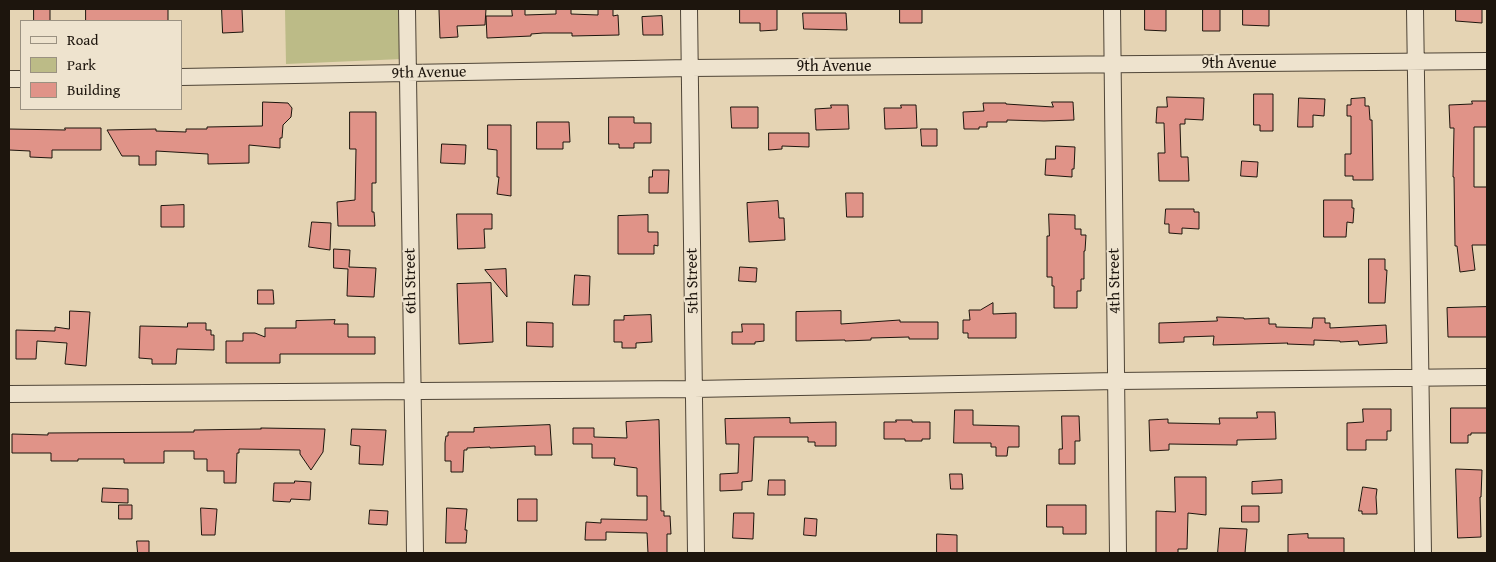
<!DOCTYPE html>
<style>
body{margin:0}
#map{position:relative;width:1496px;height:562px;overflow:hidden;background:#e5d4b4;font-family:"Gentium Book Plus",serif}
canvas{display:block}
.frame{position:absolute;inset:0;border:10px solid #1d150d;pointer-events:none}
.legend{position:absolute;left:20px;top:20px;width:162px;height:90px;box-sizing:border-box;background:#eee3ce;border:1px solid #9a9181;margin:0;padding:6px 9px;list-style:none;font-size:15px;color:#1d150d}
.legend li{display:flex;align-items:center;gap:10px;height:25px}
.legend b{width:25px;border:1px solid #9a9181}
</style>
<div id="map">
<canvas width="1496" height="562"></canvas>
<div class="frame"></div>
<ul class="legend">
<li><b style="height:6px;background:#eee3ce"></b>Road</li>
<li><b style="height:14px;background:#bcbb87"></b>Park</li>
<li><b style="height:14px;background:#e09388"></b>Building</li>
</ul>
</div>
<script>
const context = document.querySelector('canvas').getContext('2d');
context.lineJoin = 'round';
function fill(path, color) {
  context.fillStyle = color;
  context.fill(path, 'evenodd');
}
function stroke(path, color, width, dash) {
  context.strokeStyle = color;
  context.lineWidth = width;
  context.lineCap = dash ? 'butt' : 'round';
  context.setLineDash(dash || []);
  context.stroke(path);
}
function drawText(font, color, halo, rows, align = 'center') {
  context.font = font + ' "Gentium Book Plus",serif';
  context.lineWidth = 4;
  context.setLineDash([]);
  context.textBaseline = 'middle';
  context.strokeStyle = halo;
  context.fillStyle = color;
  for (const [text, x, y, turn = 0] of rows) {
    context.save();
    context.translate(x, y);
    context.rotate((+turn || 0) * Math.PI / 180);
    context.textAlign = isNaN(turn) ? turn : align;
    if (halo) context.strokeText(text, 0, 0);
    context.fillText(text, 0, 0);
    context.restore();
  }
}
fill(new Path2D(`
 M285 9H401L402 59 286 64Z`), '#bcbb87');
const building = new Path2D(`
 M34 9H50V21H34Z
 M86 9H168V21H86Z
 M222 9H242L243 32 223 33Z
 M442 9H486L485 25 457 26 458 37 440 38 439 10Z
 M512 9H525V15L556 14V9H571V14L598 15V9H613V16L618 15 619 35 572 36V33H543L531 34V36L487 38 486 16H512Z
 M740 9H777V30L760 31V23H740Z
 M900 9H922V23H900Z
 M1145 9H1166V31L1145 30Z
 M1203 9H1220V31H1203Z
 M1243 9H1269V26L1243 25Z
 M1456 9H1482V23L1456 21Z
 M803 13H846L847 30 804 29Z
 M662 16 663 35H643L642 17Z
 M1254 94H1273V131H1260V125H1254Z
 M1167 97 1204 98 1203 120 1185 119V124H1180L1181 157H1188L1189 181H1159L1158 153H1165L1164 123H1156L1157 107H1167Z
 M1299 98 1325 99 1324 116 1313 115V127H1298Z
 M1365 98V106H1369L1370 120H1372L1373 180H1353V176H1345V154H1351V116H1347V105H1351V99Z
 M1472 101H1487V127H1474V187H1487V245H1472L1475 270 1460 272 1457 246H1455L1454 177H1453L1454 128H1450L1449 105 1472 104Z
 M263 102 288 103 292 108 291 117 283 125 282 138H280V148L249 145V163L208 164V154L156 151V165H139V156H122L107 130 156 129V131L186 132V129H207V127L262 126Z
 M1052 102H1073L1074 120 1044 121 1007 120V122H987V127H979V129H964L963 112 984 111 983 103H1006V104L1053 107Z
 M831 105H848L849 129 816 130 815 109 831 108Z
 M901 105H916L917 128 885 129 884 108H901Z
 M731 107H758V128H732Z
 M350 112H376V183H372V212H374L375 226H338L337 202 355 200 356 149H350Z
 M609 117H634V123H651V143H634V148H619V144H609Z
 M537 122H569L570 142H563V149H537Z
 M488 125H511V196L497 194 499 177H497V150L488 149Z
 M65 128H101V150H52V158L30 157V151L9 150V129L65 130Z
 M921 129H937V146H922Z
 M769 133H809V147L782 146V149L769 150Z
 M442 144 466 145 465 164 441 163Z
 M1056 146 1075 147 1074 169H1072V177L1045 175 1046 159H1055Z
 M1242 161 1258 162 1257 177 1241 176Z
 M653 170H669L668 193H649V177H652Z
 M846 193H863V217H847Z
 M1324 200H1352V208H1354L1353 223 1347 222 1346 237H1324Z
 M778 201 779 218H784L785 240 749 242 747 203Z
 M184 205V227H161V206Z
 M1166 209H1194V212H1199V229L1182 228V234L1169 233V224H1165Z
 M457 214H492V229H484L485 248 458 249Z
 M1049 214 1075 215V229H1081V235H1086L1085 251H1084V279H1081V291H1077V308H1054V286H1052V277H1047V236H1049Z
 M648 215V232H658V246L654 245V254H618V216Z
 M312 222 331 223 330 250 309 247Z
 M334 249 350 250 349 267 376 268 374 297 347 296 348 269 334 268Z
 M1369 259H1385V270H1387L1385 303H1369Z
 M740 267 757 268 756 282 739 281Z
 M506 269 507 297 485 270Z
 M575 275 590 276 589 305H573Z
 M491 283 493 342 459 344 457 284Z
 M258 290H273L274 304H258Z
 M993 303V314L1016 313V338H968V333H963V320H970L969 310H980Z
 M1487 307V337H1448L1447 308Z
 M70 311 90 312 86 366 65 364 67 343 37 341 36 359H16V330L55 331V327L69 329Z
 M841 311V324L900 320V322H938V339H909V337L871 338V340L845 341V340L796 341V312Z
 M651 315 652 342 636 343V348H622V342H614V320H624V316Z
 M1217 317 1244 318V319L1269 318V324H1276V327L1312 328 1313 318H1325V323H1330V328L1386 325 1387 343 1359 345 1358 341 1340 342V341L1314 340V345L1287 344 1288 343 1213 345 1214 336 1184 337V342L1159 343V323L1217 321Z
 M335 320 334 324H348V337H375V354H280V363H226V341H243V333H255L265 337V328H296V321Z
 M527 322 553 323V347L527 346Z
 M188 323H206V330H211V335H214V350L177 349 176 364H152V359L139 358 140 326 187 327Z
 M742 324H764V341L755 342V344H732V332H742Z
 M1451 408H1487V433H1471V435H1468V443H1451Z
 M1363 409H1391V431H1387V440H1366V450H1347V423L1363 422Z
 M955 410H973V425L1019 426V447H1008L1007 456H996V447H991V443H954Z
 M1257 412H1275L1276 439 1237 440V445L1169 444V450L1150 451 1149 420 1168 419V423L1220 424 1219 418H1257Z
 M1062 416H1079L1080 441H1075V464H1059V449H1062Z
 M790 418V423L836 422V446H815V442H808V437H754L752 481 742 482V490L720 491V474L738 473 739 444H726L725 419Z
 M659 420 661 511H664V516H670L671 534H667V553H648L647 533 606 532V540H585L586 522 601 523V519L647 520V496H637V468L614 465 615 458H592V444H573V428H594V437L627 438 626 422Z
 M896 420H912V422H930V439H922V441H905V439H884V422H896Z
 M550 425 552 455H535V446L490 448V447L467 448V450H464L463 472H451V461H445V443L446 436H448V432H474V428Z
 M261 428 325 429 323 452 311 470 300 454V450L239 449V453H237L236 483H224V471H207V459H194V451H164V463H124V459H78V461H51V453H12V434L48 435V433L194 432V430L261 429Z
 M352 429 386 430 383 465 359 464 360 446 351 445Z
 M1456 469 1482 470 1481 497H1480L1481 537 1458 538Z
 M950 474H962L963 489H951Z
 M1175 477H1206V515L1188 513 1187 549H1178V553H1156V511L1175 512Z
 M769 480H785V495H768Z
 M1282 480V493L1252 494V482Z
 M295 481 311 482 310 500 291 499 290 502 273 501 274 483H294Z
 M1363 487 1377 489 1376 497 1377 514H1362V511H1359Z
 M103 488 128 489V503L102 502Z
 M518 499H537V521H518Z
 M119 505H132V519H119Z
 M1047 505H1086V534H1063V527H1047Z
 M1242 506H1259V522H1242Z
 M201 508 217 509 215 535H202Z
 M447 508 467 509 465 530H467L466 543H446Z
 M370 510 388 511 387 525 369 524Z
 M734 513H754L753 539 733 538Z
 M805 518 817 519 816 536 804 535Z
 M1220 528 1247 529 1245 553H1218Z
 M937 534 957 535V553H937Z
 M1308 534V538H1344V553H1288V535Z
 M137 541H149V553H138Z`);
fill(building, '#e09388');
stroke(building, '#1d150d', 1);
const street = new Path2D(`
 M407 9 415 553
 M689 9 696 553
 M1112 9 1118 553
 M1415 9 1423 553
 M181 77 690 68 1487 61
 M9 79H21
 M9 394 694 389 1117 381 1487 377`);
stroke(street, '#4f4537', 18);
stroke(street, '#eee3ce', 16);
drawText('16px', '#1d150d', '#eee3ce', [
 ["9th Avenue",1239,64],
 ["9th Avenue",834,67],
 ["9th Avenue",429,73,-1],
 ["6th Street",411,281,-91],
 ["5th Street",693,281,-91],
 ["4th Street",1115,281,-91]
]);
</script>
